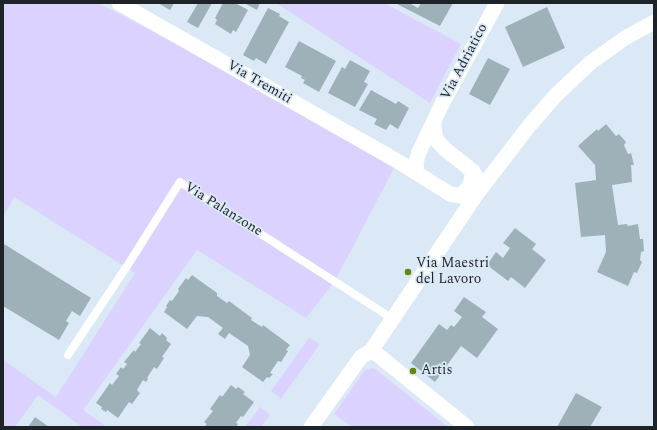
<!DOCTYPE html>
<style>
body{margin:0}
#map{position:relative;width:657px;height:430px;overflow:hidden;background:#dbe9f6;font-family:Spectral,serif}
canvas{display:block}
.frame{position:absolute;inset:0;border:4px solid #1e2328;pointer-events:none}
</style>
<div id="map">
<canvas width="657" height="430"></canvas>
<div class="frame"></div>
</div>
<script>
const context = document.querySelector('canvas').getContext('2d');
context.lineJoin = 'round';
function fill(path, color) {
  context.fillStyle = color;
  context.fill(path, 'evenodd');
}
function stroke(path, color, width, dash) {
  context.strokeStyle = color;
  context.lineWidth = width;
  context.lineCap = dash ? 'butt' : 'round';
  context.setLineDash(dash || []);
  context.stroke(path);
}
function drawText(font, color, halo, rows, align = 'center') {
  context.font = font + ' Spectral,serif';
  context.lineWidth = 3.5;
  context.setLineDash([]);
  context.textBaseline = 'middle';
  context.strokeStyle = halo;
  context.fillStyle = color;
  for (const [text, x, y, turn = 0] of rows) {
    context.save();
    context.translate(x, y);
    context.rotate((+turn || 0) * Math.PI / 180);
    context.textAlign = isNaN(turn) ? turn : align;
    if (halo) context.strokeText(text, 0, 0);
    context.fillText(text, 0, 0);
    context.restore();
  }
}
fill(new Path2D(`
 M3 3H98L192 52 395 166 335 281 306 318 197 250 83 410 107 427H82L38 395 15 427H3V360L56 397 135 273 14 197 3 217Z
 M276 3H384L461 44 430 103Z
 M309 338 320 344 281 399 271 391Z
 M374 368 448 427H352L334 414 365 370Z
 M260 407 270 415 261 427H245Z`), '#dbd2ff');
fill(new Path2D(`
 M158 3H174L170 10Z
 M198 3H212L198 28 187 22Z
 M223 3H235L248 10 236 32 233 30 231 34 215 24 217 20 215 18Z
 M247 3H260L257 10 246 4Z
 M395 3H409L418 8 421 3H453L440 26Z
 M547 7 565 48 523 67 505 27Z
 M268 8 280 14 279 16 289 22 266 64 256 58 254 61 243 55Z
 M299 41 336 61 319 92 303 83 305 80 301 78 302 76 285 67Z
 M488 58 510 69 490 105 469 94Z
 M350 60 370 71 364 82 368 84 355 107 328 93 342 67 345 69Z
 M371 90 396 104 398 101 409 108 398 129 390 124 386 130 374 124 377 119 359 110Z
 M606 124 616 136 619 134 626 142 624 145 628 154 631 153 634 165H631L632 182 612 185 618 225 627 224 628 226 638 224 640 239H643L644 251 641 252 640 260 642 262 637 273 634 272 628 286 597 272 606 252 605 235 581 237 575 183 596 180 595 165 578 146 597 129 598 131Z
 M515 228 536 244 532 249 546 260 525 288 511 277 508 281 487 265 496 252 503 258 510 248 503 243Z
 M4 244 91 298 80 316 72 311 66 321 69 323 59 340 3 306Z
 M192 275 217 293V296L227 303 229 301 252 318 251 320 262 327 263 325 290 345 286 350 288 351 281 362 278 361 270 373 273 374 269 378 267 377 263 382 242 367 250 355 248 346 229 333 225 339 218 334 223 328 208 317 197 316 187 329 164 312 167 307 166 306 170 300 172 301 179 291 178 289 186 278 188 280Z
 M464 297 486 312 482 317 498 329 477 358 461 346 435 382 411 363 439 324 447 330 451 325 454 327 462 317 454 311Z
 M150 328 160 336 162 333 167 338 166 340 171 344 162 357 164 358 157 369 154 367 147 378 148 379 146 382 143 380 137 390 140 393 132 404 129 402 118 418 107 410 106 412 101 409 102 407 96 403 110 383 112 385 119 376 116 374 121 367 123 369 127 364 124 362 134 350 135 352 141 344 139 343Z
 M231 385 236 389 238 387 245 392 243 394 254 402 243 417 241 416 236 423 238 424 236 427H204L207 424 204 422 213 411 210 409 220 395 222 397Z
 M576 393 602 407 590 427H557Z
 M35 417 49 427H28Z`), '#9eb1b8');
stroke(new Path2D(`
 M68 355 129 263 180 182 393 319`), '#fff', 8);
stroke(new Path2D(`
 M119 3 399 162 450 194 461 196 470 185 473 171
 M434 122C434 127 434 133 436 138 442 152 468 162 478 179
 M417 173 416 163 419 152 442 104 497 3
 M371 351 378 355 467 427
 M311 427 361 357 371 351 476 195 529 126 556 95 590 63 625 38 654 22`), '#fff', 15);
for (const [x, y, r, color] of [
 [408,272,4,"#62870a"],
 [413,371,4,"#62870a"]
]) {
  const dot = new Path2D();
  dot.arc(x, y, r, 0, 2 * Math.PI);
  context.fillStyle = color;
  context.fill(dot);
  stroke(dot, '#dbe9f6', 1.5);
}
drawText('14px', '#1e2328', '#dbe9f6', [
 ["Via Adriatico",465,62,-62],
 ["Via Tremiti",259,83,30],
 ["Via Palanzone",223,210,32]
]);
drawText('14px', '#1e2328', '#dbe9f6', [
 ["Via Maestri",416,264],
 ["del Lavoro",416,280],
 ["Artis",421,371]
], 'left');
</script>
